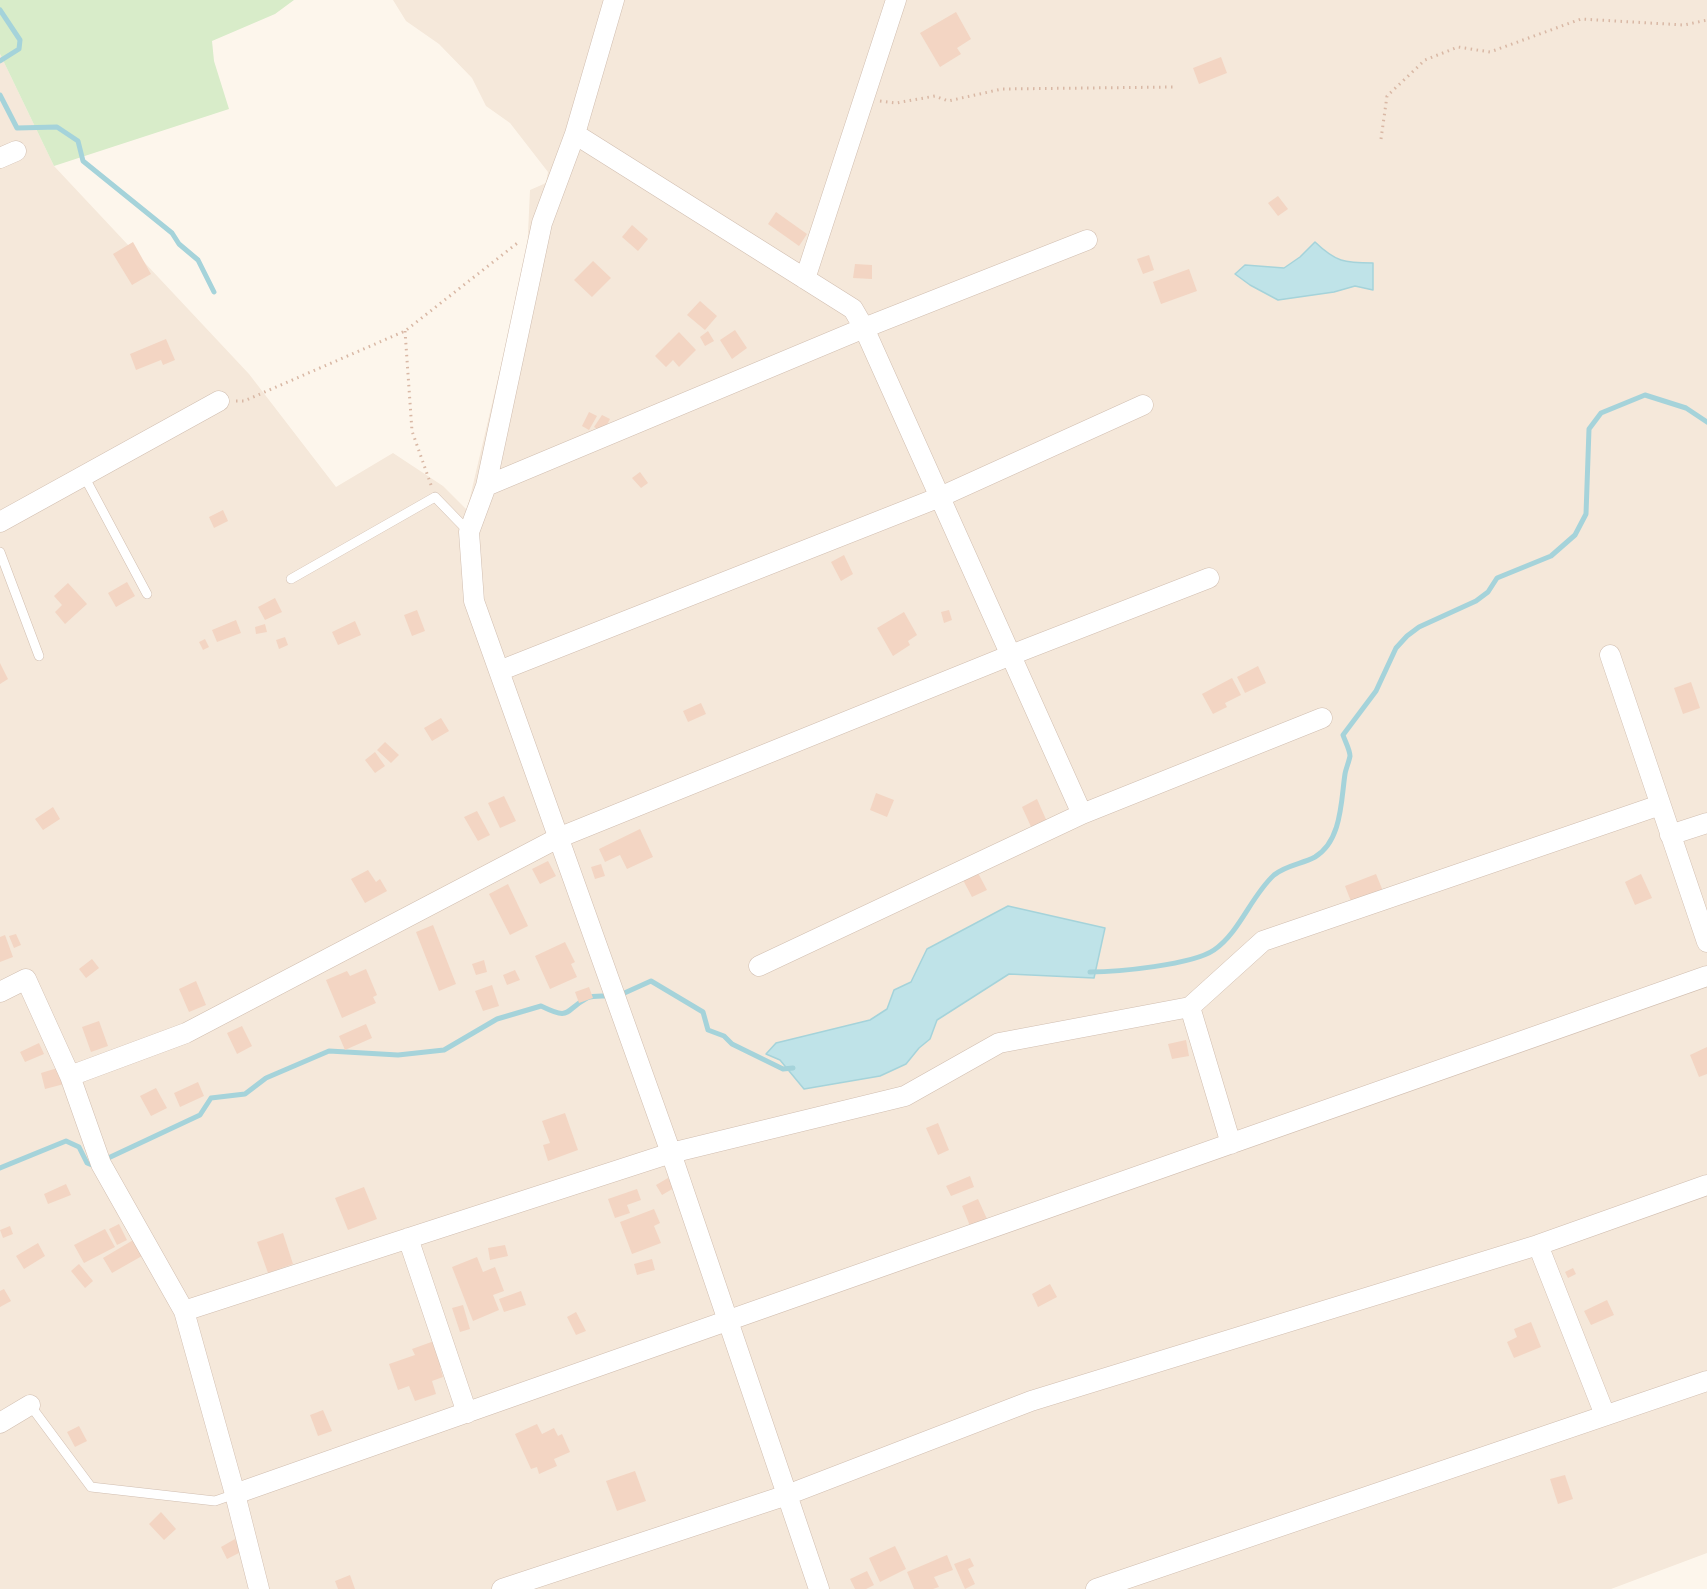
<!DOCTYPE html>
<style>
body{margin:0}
canvas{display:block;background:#fdf6ec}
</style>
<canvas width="1707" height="1589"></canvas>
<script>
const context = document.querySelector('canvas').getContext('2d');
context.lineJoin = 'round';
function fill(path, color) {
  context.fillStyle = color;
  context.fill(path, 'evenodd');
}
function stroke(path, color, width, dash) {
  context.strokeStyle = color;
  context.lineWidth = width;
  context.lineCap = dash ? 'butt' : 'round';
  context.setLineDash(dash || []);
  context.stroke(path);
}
fill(new Path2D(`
 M393 0H1707V1553L1611 1589H0V54L54 166 249 374 336 487 393 453 443 486 467 510 527 255 530 190 546 183 548 172 510 123 486 106 472 78 439 44 406 21ZM1315 242 1330 256 1350 263H1373V290L1355 286 1334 292 1278 300 1245 265 1284 268 1300 257ZM1105 929 1094 978 1009 974 937 1020 930 1039 919 1048 906 1064 858 1080 805 1089 780 1059 776 1043 870 1020 887 1010 894 990 911 983Z`), '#f5e8da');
fill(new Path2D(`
 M0 0H294L275 14 212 41 214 61 229 109 54 166 0 54Z`), '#d8ecc9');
const water = new Path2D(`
 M1315 242C1336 262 1344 263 1373 263V290L1355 286 1334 292 1278 300 1250 285 1235 274 1245 265 1284 268 1300 257Z
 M1008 906 1105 928 1094 978 1009 974 937 1020 930 1039 919 1048 906 1064 880 1076 804 1089 780 1060 766 1054 776 1043 870 1020 887 1009 894 990 911 982 927 949Z`);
fill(water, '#bfe3e8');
stroke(water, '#a5d3da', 1.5);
stroke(new Path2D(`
 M0 10 20 40 19 49 0 61
 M0 95 17 128 57 127 78 141 83 161 172 233 179 244 198 260 214 292
 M1090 972C1117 972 1192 965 1214 950 1240 932 1251 896 1274 875 1286 865 1302 864 1315 857 1342 841 1341 800 1345 774 1346 768 1349 762 1350 756 1350 750 1345 741 1343 735L1376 691 1396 648 1407 636 1419 627 1476 601 1488 592 1497 578 1551 556 1575 535 1586 514 1589 429 1601 413 1645 395 1686 408 1707 422
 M620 995 651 981 703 1012 708 1030 724 1036 732 1044 783 1069 793 1068
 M104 1160 200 1115 211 1098 245 1094 266 1078 329 1051 398 1055 444 1050 497 1019 541 1006C572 1021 563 1011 587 998 593 995 603 996 610 996
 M0 1168 66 1141 79 1147 87 1163 92 1165 95 1163`), '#a5d3da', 5);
fill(new Path2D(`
 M956 12 971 39 957 48 961 54 940 67 920 33Z
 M1221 57 1227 73 1199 84 1193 68Z
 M1278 196 1288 209 1278 216 1268 203Z
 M776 212 807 234 799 246 768 224Z
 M632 225 648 239 638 251 622 237Z
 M133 242 151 274 132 285 113 254Z
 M1149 255 1154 270 1143 274 1137 259Z
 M593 261 611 278 592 297 574 280Z
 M855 264 872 265V279L853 278Z
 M1189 269 1197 291 1161 304 1153 282Z
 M700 301 717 316 705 330 687 315Z
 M735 330 747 348 732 359 720 340Z
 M708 331 714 341 705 346 700 337Z
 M679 332 696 350 679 367 673 360 666 367 655 356Z
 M166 339 175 360 163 365 161 360 136 370 130 354Z
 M589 412 597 416 589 430 582 426Z
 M602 415 610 419 603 432 594 427Z
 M640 472 648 483 641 488 632 478Z
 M223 510 228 521 214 528 209 517Z
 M844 555 853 574 841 581 831 562Z
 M127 582 135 596 116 607 108 593Z
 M68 583 87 604 65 624 55 612 62 605 54 596Z
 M275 598 282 612 265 620 258 607Z
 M417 610 425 631 412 636 404 615Z
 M949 610 952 620 944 623 941 612Z
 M904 612 917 635 908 641 910 645 893 656 877 628Z
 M236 620 241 633 217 642 212 630Z
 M355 621 361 635 338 645 332 632Z
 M265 624 267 632 256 634 255 627Z
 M285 637 288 645 279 649 276 640Z
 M205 639 209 647 203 650 199 642Z
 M0 663 8 679 0 684Z
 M1258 666 1266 683 1245 693 1237 677Z
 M1232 678 1241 695 1225 703 1227 707 1213 714 1202 694Z
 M1691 682 1700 708 1683 714 1674 688Z
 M701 703 706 714 688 722 683 711Z
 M441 718 449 731 432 741 424 728Z
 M385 742 399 755 391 763 377 750Z
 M375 752 385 766 375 773 365 760Z
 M876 793 894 800 887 817 870 810Z
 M504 796 516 821 500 828 488 803Z
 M1037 799 1048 824 1033 831 1022 807Z
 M53 807 60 819 43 830 35 819Z
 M477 811 490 835 478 841 464 817Z
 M640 829 653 857 627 869 620 855 605 862 599 849Z
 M548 861 556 876 540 884 532 869Z
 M601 864 605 876 595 879 591 867Z
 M368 870 376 882 380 879 387 891 365 903 351 879Z
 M978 873 987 890 972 897 963 880Z
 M1376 874 1385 896 1354 909 1345 886Z
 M1641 874 1652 898 1635 905 1625 882Z
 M508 884 528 926 510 935 489 894Z
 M433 925 456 984 439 991 416 932Z
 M16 934 21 945 14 948 9 936Z
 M5 935 13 957 0 962V937Z
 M565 942 575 962 571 964 577 977 550 989 535 956Z
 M92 959 99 968 86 978 79 969Z
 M484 960 487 972 476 975 472 964Z
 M366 969 377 995 373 997 376 1003 342 1018 326 980 347 971 350 976Z
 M515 970 520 980 507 985 503 975Z
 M196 981 206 1005 189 1012 179 989Z
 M492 985 499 1006 483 1011 475 991Z
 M589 987 593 998 579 1003 575 992Z
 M99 1021 108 1046 91 1052 82 1027Z
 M366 1024 372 1038 345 1050 339 1036Z
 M242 1026 252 1046 237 1054 227 1033Z
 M1186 1040 1189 1056 1172 1059 1168 1044Z
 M39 1043 44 1054 25 1062 20 1052Z
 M1707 1047V1074L1699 1077 1690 1055Z
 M64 1066 68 1083 45 1089 41 1073Z
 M198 1082 204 1096 180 1107 174 1093Z
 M156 1088 167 1108 151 1116 140 1096Z
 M565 1113 578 1150 548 1161 543 1145 550 1143 542 1121Z
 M938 1123 949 1150 938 1155 926 1128Z
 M970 1176 974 1187 951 1196 946 1186Z
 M668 1178 674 1188 662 1195 656 1185Z
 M66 1184 71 1195 48 1204 44 1194Z
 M364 1187 377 1219 348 1230 335 1198Z
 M637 1189 641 1200 627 1205 630 1213 615 1218 608 1199Z
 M978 1199 987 1219 970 1226 962 1206Z
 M654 1209 660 1223 654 1226 661 1243 632 1254 620 1222Z
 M119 1224 127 1240 117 1245 109 1229Z
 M10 1226 13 1234 3 1238 0 1230Z
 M105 1229 115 1247 84 1263 74 1245Z
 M283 1233 293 1264 268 1273 257 1242Z
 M140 1236 149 1252 112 1273 103 1258Z
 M38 1243 45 1256 24 1269 16 1256Z
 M505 1245 508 1256 490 1260 488 1248Z
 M477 1257 483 1272 495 1267 504 1291 493 1295 499 1310 473 1321 452 1267Z
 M652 1259 655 1270 637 1275 634 1264Z
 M79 1264 93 1281 85 1288 71 1271Z
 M1573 1268 1576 1274 1568 1278 1565 1272Z
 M1050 1284 1057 1297 1038 1307 1032 1294Z
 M4 1289 11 1301 0 1307V1291Z
 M521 1291 526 1305 504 1312 499 1299Z
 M1607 1300 1614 1315 1591 1325 1584 1311Z
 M463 1305 470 1329 460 1332 452 1308Z
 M576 1312 586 1331 576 1335 567 1317Z
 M1531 1322 1541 1347 1514 1358 1507 1342 1517 1337 1514 1329Z
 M437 1340 446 1365 440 1367 443 1377 432 1381 436 1394 415 1401 409 1386 398 1390 389 1364 415 1355 412 1349Z
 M323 1410 332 1431 318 1436 310 1415Z
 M537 1424 542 1434 554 1428 558 1436 562 1434 570 1452 554 1459 557 1466 539 1474 537 1467 531 1469 515 1434Z
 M79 1426 87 1441 75 1447 67 1432Z
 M635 1471 646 1501 617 1511 606 1481Z
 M1565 1475 1573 1499 1558 1504 1550 1479Z
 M161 1512 176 1529 164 1540 149 1524Z
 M235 1539 241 1552 227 1559 221 1547Z
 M895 1546 906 1569 880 1582 869 1558Z
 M947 1555 953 1570 934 1577 939 1587 933 1589H914L907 1572Z
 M970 1558 974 1566 968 1569 975 1584 965 1589 954 1564Z
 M867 1571 874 1585 866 1589H855L850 1579Z
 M350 1575 355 1589H338L335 1581Z`), '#f3d5c3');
const service = new Path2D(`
 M84 476 147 594
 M0 552 39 656
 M291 579 435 497 469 532
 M30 1405 91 1487 215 1501 235 1494`);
const minor = new Path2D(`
 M614 0 575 134 542 223 486 486 469 532 474 601 671 1153 819 1589
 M575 134 853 309 864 328 1082 814
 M0 158 16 151
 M805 279 896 0
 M486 486 864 328 1087 240
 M0 522 219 401
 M1610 655 1707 942
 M499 671 940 497 1143 405
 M1670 835 1707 823
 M759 966 1082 814 1322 718
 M0 992 26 979 70 1076 101 1164 184 1311 235 1494 259 1589
 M1190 1007 1231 1144
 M70 1076 186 1033 558 838 1011 655 1209 578
 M408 1238 467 1413
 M1538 1245 1605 1415
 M184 1311 671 1153 905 1096 999 1043 1190 1007 1263 941 1660 805
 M0 1423 30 1405
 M235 1494 1707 976
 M502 1589 787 1495 1031 1401 1538 1245 1707 1185
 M1096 1589 1707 1381`);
stroke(service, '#d1beb0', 10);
stroke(minor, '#d1beb0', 21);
stroke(new Path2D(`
 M880 101 896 103 935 96 948 101 1002 89 1174 87
 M1381 139 1387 96 1425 60 1458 47 1490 52 1581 19 1684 25 1707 20
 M405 331 412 431 431 485
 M236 401H244L405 331 520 241`), '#d9b8a5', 3, [1.5, 4.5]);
stroke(service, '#fff', 9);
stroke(minor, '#fff', 20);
</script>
